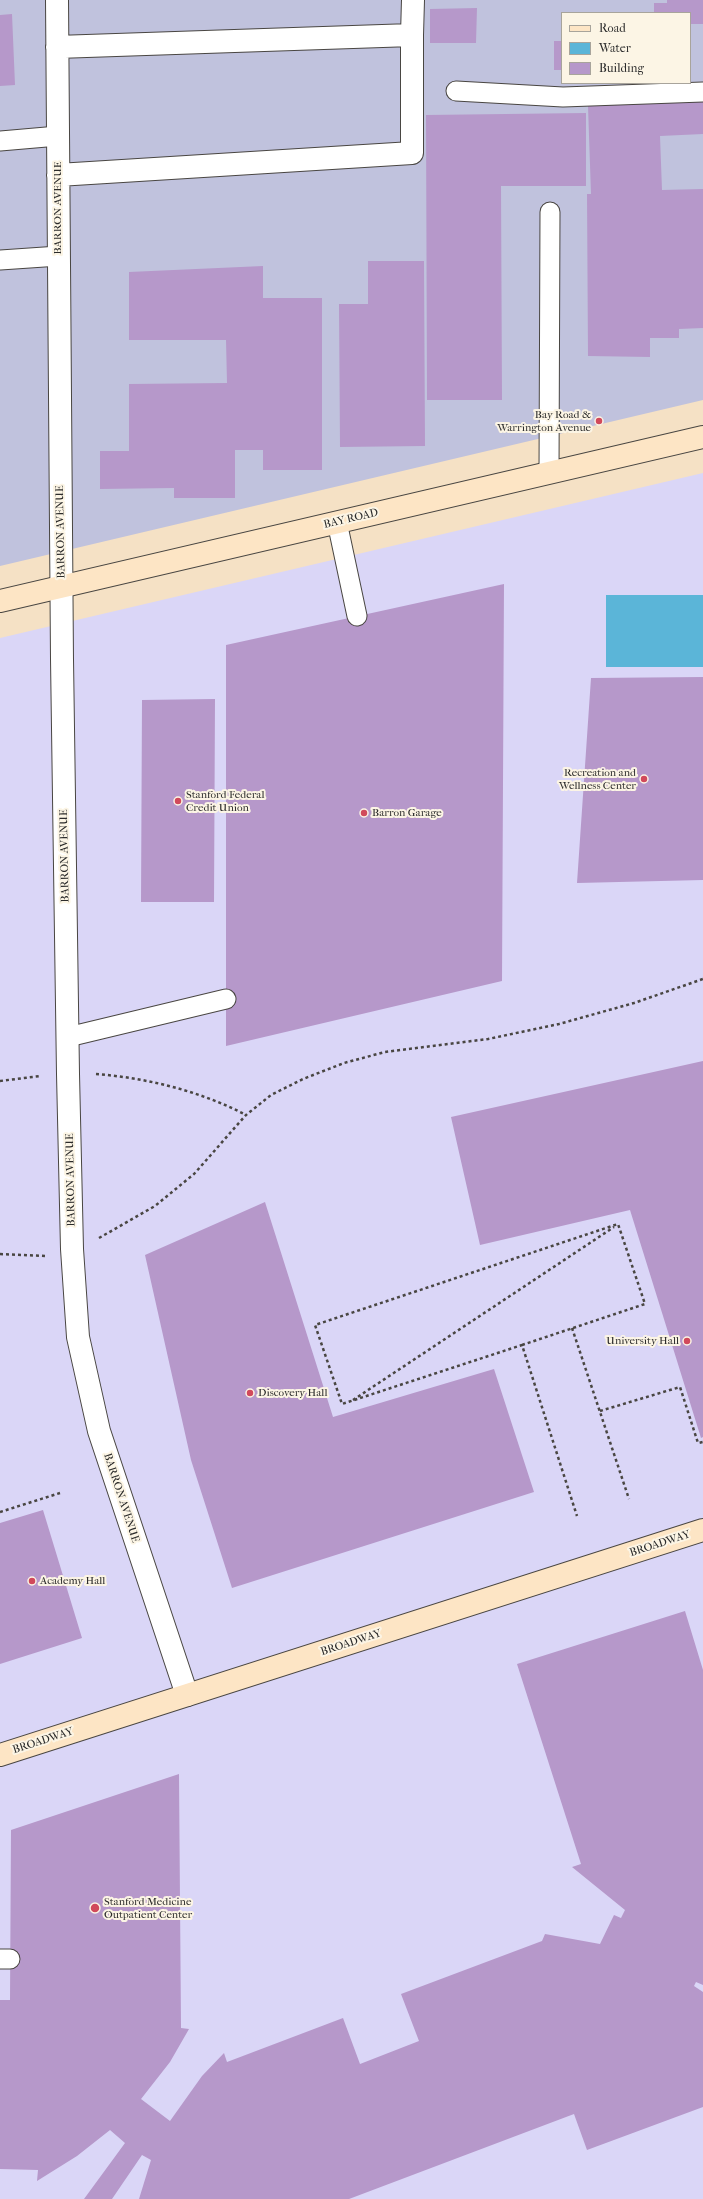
<!DOCTYPE html>
<style>
body{margin:0}
#map{position:relative;width:703px;height:2199px;overflow:hidden;background:#f5e1c5;font-family:"IM FELL French Canon",serif}
canvas{display:block}
.legend{position:absolute;left:561px;top:12px;width:130px;height:72px;box-sizing:border-box;background:#fcf5e5;border:1px solid #a8a49b;margin:0;padding:5px 7px;list-style:none;font-size:12px;color:#2b2b2b}
.legend li{display:flex;align-items:center;gap:8px;height:20px}
.legend b{width:20px;border:1px solid #a8a49b}
</style>
<div id="map">
<canvas width="703" height="2199"></canvas>
<ul class="legend">
<li><b style="height:5px;background:#fde5c5"></b>Road</li>
<li><b style="height:11px;background:#5bb5d8"></b>Water</li>
<li><b style="height:11px;background:#b698ca"></b>Building</li>
</ul>
</div>
<script>
const context = document.querySelector('canvas').getContext('2d');
context.lineJoin = 'round';
function fill(path, color) {
  context.fillStyle = color;
  context.fill(path, 'evenodd');
}
function stroke(path, color, width, dash) {
  context.strokeStyle = color;
  context.lineWidth = width;
  context.lineCap = dash ? 'butt' : 'round';
  context.setLineDash(dash || []);
  context.stroke(path);
}
function drawText(font, color, halo, rows, align = 'center') {
  context.font = font + ' "IM FELL French Canon",serif';
  context.lineWidth = 4;
  context.setLineDash([]);
  context.textBaseline = 'middle';
  context.strokeStyle = halo;
  context.fillStyle = color;
  for (const [text, x, y, turn = 0] of rows) {
    context.save();
    context.translate(x, y);
    context.rotate((+turn || 0) * Math.PI / 180);
    context.textAlign = isNaN(turn) ? turn : align;
    if (halo) context.strokeText(text, 0, 0);
    context.fillText(text, 0, 0);
    context.restore();
  }
}
fill(new Path2D(`
 M703 473V2199H0V638Z`), '#dad6f7');
fill(new Path2D(`
 M0 0H703V400L0 566ZM562 13H690V83H562Z`), '#c0c2dd');
fill(new Path2D(`
 M606 595H703V667H606Z`), '#5bb5d8');
fill(new Path2D(`
 M667 0H703V24H690V13H654V3H667Z
 M477 8 476 43H430V9Z
 M12 14 15 85 0 86V15Z
 M554 41H562V70H554Z
 M703 100V134L660 136 662 190 703 189V328L679 329V338H650V357L588 356 587 194H591L588 106Z
 M586 113V186H501L502 400H427L426 115Z
 M368 261H424L425 446 340 447 339 304H368Z
 M263 266V298H322V470H263V450H235V498H174V488L100 489V451H129V384L227 383 226 340H129V272Z
 M504 584 502 981 226 1046V645Z
 M703 677V880L577 883 591 678Z
 M215 699 214 902H141L142 700Z
 M703 1061V1437L701 1438 630 1210 480 1245 451 1117Z
 M265 1202 333 1417 494 1369 534 1492 232 1588 191 1460 145 1255Z
 M43 1510 82 1638 0 1664V1523Z
 M685 1611 703 1670V1985L696 1982 694 1986 703 1992V2107L587 2150 574 2114 349 2199H139L151 2160 142 2155 112 2199H84L125 2143 110 2130 77 2156 37 2181 38 2170 0 2169V2000H10L11 1830 179 1774 181 2028 189 2029 170 2062 141 2099 170 2121 202 2076 224 2053 227 2062 343 2018 360 2064 419 2041 401 1994 542 1941 545 1934 600 1944 614 1915 621 1918 625 1910 572 1867 581 1864 517 1664Z`), '#b698ca');
const lane = new Path2D(`
 M456 91 563 97 703 92
 M0 141 58 136
 M0 260 59 256
 M549 473 550 212
 M337 522 357 616
 M68 1037 226 999
 M0 1959H10`);
const street = new Path2D(`
 M57 0 62 659 68 1074 72 1249 78 1337 99 1431 187 1695
 M57 47 412 35 413 0
 M58 175 412 153V35`);
const secondary = new Path2D(`
 M0 601 703 437
 M0 1755 703 1530`);
stroke(lane, '#494642', 21);
stroke(street, '#494642', 24);
stroke(secondary, '#494642', 24);
stroke(new Path2D(`
 M96 1074C147 1078 200 1091 246 1115
 M0 1081 40 1076
 M99 1238 155 1206 194 1174 246 1115 271 1095 303 1079 344 1063 385 1052 488 1039 559 1024 634 1003 703 979
 M0 1254 45 1256
 M572 1328 629 1499
 M522 1345 645 1304 618 1224 315 1325 342 1404 522 1345 577 1516
 M353 1400 614 1227
 M600 1411 680 1387 698 1443 703 1442
 M0 1512 60 1493`), '#494642', 2.5, [3, 3]);
stroke(lane, '#fff', 19);
stroke(street, '#fff', 22);
stroke(secondary, '#fde5c5', 22);
for (const [x, y, r, color] of [
 [599,421,4,"#d1495b"],
 [644,779,4,"#d1495b"],
 [178,801,4,"#d1495b"],
 [364,813,4,"#d1495b"],
 [687,1341,4,"#d1495b"],
 [250,1393,4,"#d1495b"],
 [32,1581,4,"#d1495b"],
 [95,1908,5,"#d1495b"]
]) {
  const dot = new Path2D();
  dot.arc(x, y, r, 0, 2 * Math.PI);
  context.fillStyle = color;
  context.fill(dot);
  stroke(dot, '#fcf5e5', 1.5);
}
drawText('11px', '#2b2b2b', '#fcf5e5', [
 ["BARRON AVENUE",58,208,-90],
 ["BAY ROAD",351,519,-13],
 ["BARRON AVENUE",61,532,-91],
 ["BARRON AVENUE",65,856,-91],
 ["BARRON AVENUE",71,1180,-91],
 ["BARRON AVENUE",121,1498,72],
 ["BROADWAY",660,1544,-18],
 ["BROADWAY",351,1643,-18],
 ["BROADWAY",43,1741,-18]
]);
drawText('11px', '#2b2b2b', '#fcf5e5', [
 ["Bay Road &",591,415,"right"],
 ["Warrington Avenue",591,428,"right"],
 ["Recreation and",636,773,"right"],
 ["Wellness Center",636,786,"right"],
 ["Stanford Federal",186,795],
 ["Credit Union",186,808],
 ["Barron Garage",372,813],
 ["University Hall",679,1341,"right"],
 ["Discovery Hall",258,1393],
 ["Academy Hall",40,1581],
 ["Stanford Medicine",104,1902],
 ["Outpatient Center",104,1915]
], 'left');
</script>
